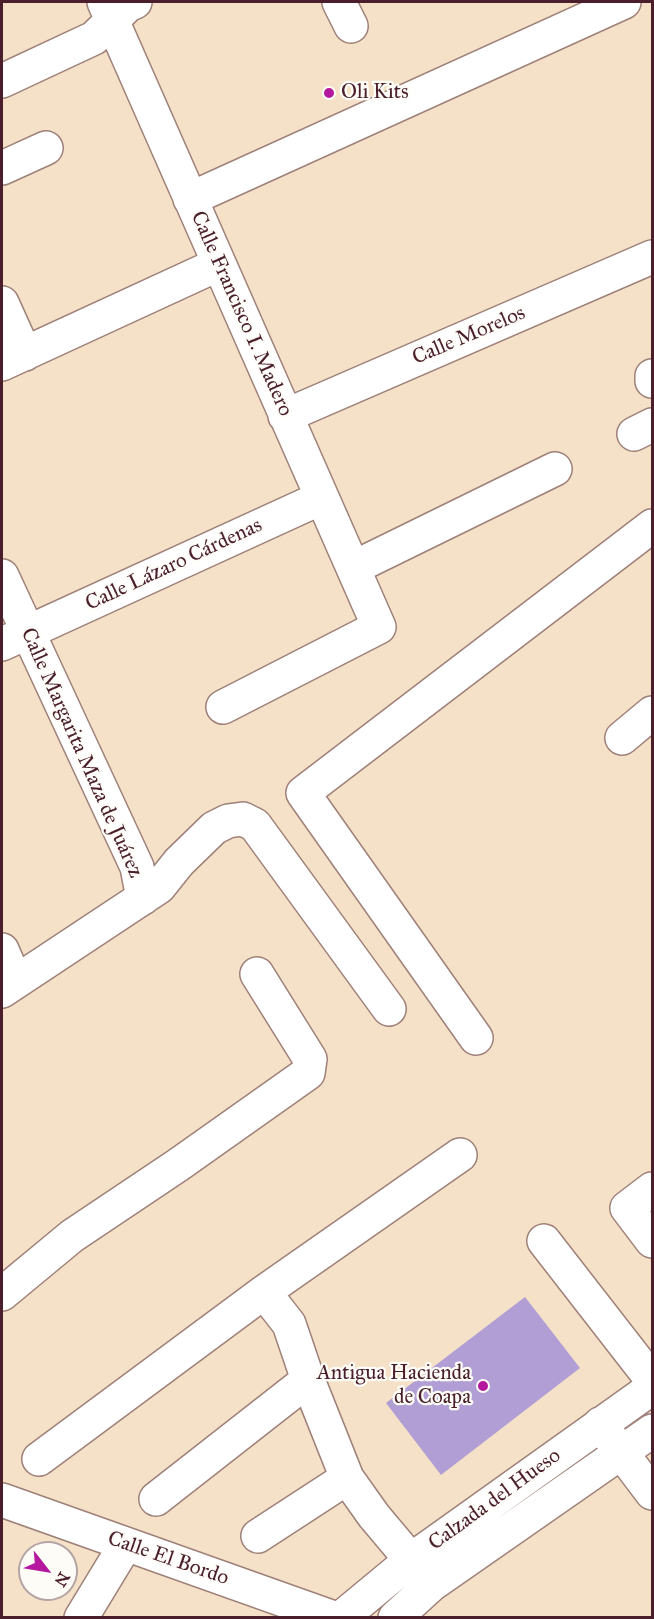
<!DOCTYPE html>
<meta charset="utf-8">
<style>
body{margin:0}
#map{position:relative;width:654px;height:1619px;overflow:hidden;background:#f4e1c7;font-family:"IM FELL Great Primer",serif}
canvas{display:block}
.frame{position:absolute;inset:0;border:3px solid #4a1f2b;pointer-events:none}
.north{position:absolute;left:18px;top:1541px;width:60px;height:60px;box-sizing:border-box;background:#fdfcf7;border:2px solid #b5a4a5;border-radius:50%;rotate:121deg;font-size:16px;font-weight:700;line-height:24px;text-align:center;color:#4a1f2b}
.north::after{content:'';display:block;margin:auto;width:21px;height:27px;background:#b5179e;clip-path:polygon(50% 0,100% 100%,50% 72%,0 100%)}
</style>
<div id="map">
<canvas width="654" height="1619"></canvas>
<div class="frame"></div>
<div class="north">N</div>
</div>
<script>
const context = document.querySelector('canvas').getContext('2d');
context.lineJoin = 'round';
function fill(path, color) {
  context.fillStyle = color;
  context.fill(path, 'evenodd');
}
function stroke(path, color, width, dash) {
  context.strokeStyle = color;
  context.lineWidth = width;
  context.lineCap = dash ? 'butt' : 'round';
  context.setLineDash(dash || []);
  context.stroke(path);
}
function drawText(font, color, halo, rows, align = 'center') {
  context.font = font + ' "IM FELL Great Primer",serif';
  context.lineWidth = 4.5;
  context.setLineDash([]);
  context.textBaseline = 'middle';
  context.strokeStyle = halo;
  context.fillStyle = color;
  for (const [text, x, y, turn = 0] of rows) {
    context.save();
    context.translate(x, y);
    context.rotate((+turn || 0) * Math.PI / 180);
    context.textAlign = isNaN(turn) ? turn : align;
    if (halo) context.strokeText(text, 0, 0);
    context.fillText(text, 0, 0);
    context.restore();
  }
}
fill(new Path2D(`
 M525 1297 580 1368 441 1475 386 1403Z`), '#b09ed5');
const minor = new Path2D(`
 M104 2 379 627 223 707
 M339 2 351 26
 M2 81 94 38 128 5 135 2
 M2 168 46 148
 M190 199 624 2
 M2 303 25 354
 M2 364 219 264
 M652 376V381
 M285 416 652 257
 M634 434 652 425
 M353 568 555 469
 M2 576 137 867 143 898
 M2 644 321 498
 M622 738 652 713
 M2 950 15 980
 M2 991 159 887 179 862 214 828 228 821 243 819 255 825 389 1009
 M476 1038 303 793 652 526
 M652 1189 627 1208 652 1241
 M544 1241 652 1380
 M264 1292 289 1324 308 1380 347 1478 374 1516 411 1560
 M2 1294 72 1236 178 1165 308 1073 310 1059 257 974
 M600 1424 652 1493
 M39 1459 264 1292 460 1155
 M156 1499 308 1380
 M2 1500 334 1618
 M258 1536 347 1478
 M81 1618 126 1544`);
const major = new Path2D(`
 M341 1618 411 1560 652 1388
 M395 1618 431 1585 652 1431`);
stroke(minor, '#9f8079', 36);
stroke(major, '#9f8079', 36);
stroke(minor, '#fff', 33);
stroke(major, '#fff', 33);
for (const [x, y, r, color] of [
 [329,93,6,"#b5179e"],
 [483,1386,6,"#b5179e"]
]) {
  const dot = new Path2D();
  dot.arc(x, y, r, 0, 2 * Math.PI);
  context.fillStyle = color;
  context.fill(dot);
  stroke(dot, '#fdfcf7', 2);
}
drawText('21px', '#4a1f2b', '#fdfcf7', [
 ["Oli Kits",341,93],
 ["Antigua Hacienda",471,1374,"right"],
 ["de Coapa",471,1398,"right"]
], 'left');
drawText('21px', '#4a1f2b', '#fdfcf7', [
 ["Calle Francisco I. Madero",241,314,66],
 ["Calle Morelos",469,336,-23],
 ["Calle Lázaro Cárdenas",174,565,-25],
 ["Calle Margarita Maza de Juárez",81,753,66],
 ["Calzada del Hueso",495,1500,-36],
 ["Calle El Bordo",168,1559,19]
]);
</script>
